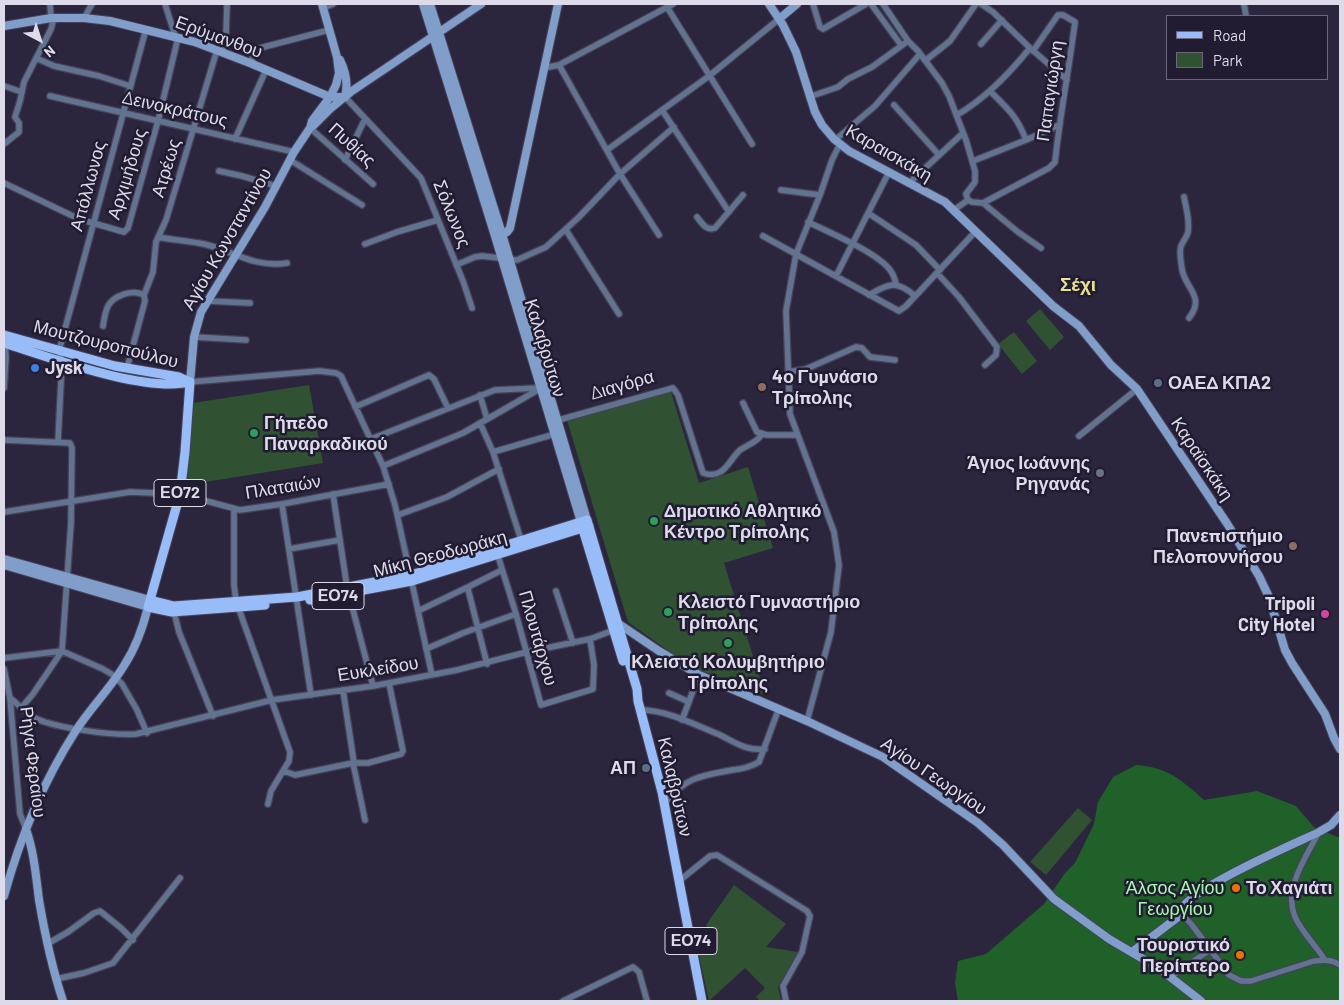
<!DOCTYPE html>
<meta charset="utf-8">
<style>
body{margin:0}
#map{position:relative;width:1344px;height:1005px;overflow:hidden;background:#2b253d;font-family:Barlow,sans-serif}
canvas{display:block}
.frame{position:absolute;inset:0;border:5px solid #dddbea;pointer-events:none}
.legend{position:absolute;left:1166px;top:15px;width:162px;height:65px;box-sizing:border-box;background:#211c32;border:1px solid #6c687c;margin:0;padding:6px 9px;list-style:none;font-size:15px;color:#dddbea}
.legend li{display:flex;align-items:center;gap:10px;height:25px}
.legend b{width:25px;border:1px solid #6c687c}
.north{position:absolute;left:15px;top:15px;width:50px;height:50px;-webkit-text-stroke:4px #211c32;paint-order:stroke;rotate:140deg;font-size:14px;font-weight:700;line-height:20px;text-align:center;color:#dddbea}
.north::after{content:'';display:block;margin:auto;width:18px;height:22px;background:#dddbea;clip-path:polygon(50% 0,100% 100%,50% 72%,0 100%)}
</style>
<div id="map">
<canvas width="1344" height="1005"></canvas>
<div class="frame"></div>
<ul class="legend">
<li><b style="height:6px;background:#98bcf8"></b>Road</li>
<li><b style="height:14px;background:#305232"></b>Park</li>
</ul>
<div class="north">N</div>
</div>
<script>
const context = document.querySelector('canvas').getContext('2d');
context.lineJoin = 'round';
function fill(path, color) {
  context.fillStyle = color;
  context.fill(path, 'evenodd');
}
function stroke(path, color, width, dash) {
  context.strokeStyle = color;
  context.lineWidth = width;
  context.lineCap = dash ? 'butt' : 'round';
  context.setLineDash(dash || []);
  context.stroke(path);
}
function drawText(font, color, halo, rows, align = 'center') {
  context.font = font + ' Barlow,sans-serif';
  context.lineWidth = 5;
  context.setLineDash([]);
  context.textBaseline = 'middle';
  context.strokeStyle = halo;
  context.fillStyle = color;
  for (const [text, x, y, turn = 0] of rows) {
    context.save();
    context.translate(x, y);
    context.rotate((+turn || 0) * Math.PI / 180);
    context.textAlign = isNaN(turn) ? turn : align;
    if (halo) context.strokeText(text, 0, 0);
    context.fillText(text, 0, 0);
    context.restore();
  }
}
fill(new Path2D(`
 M1040 309 1064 337 1050 350 1026 321Z
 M1014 332 1037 361 1022 374 998 344Z
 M309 385 323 463 187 485 193 403Z
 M670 389 699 483 748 467 773 548 724 563 765 695 702 671 670 652 628 622 567 420Z
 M1078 808 1092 820 1046 875 1030 862Z
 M734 885 786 924 766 947 798 952 778 987 781 1001H760L756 997 765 988 745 968 709 1001 697 946 713 938 706 925Z`), '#305232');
fill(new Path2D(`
 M1136 765C1167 767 1182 780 1204 800L1257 791 1296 806 1314 827 1340 838V1001H958L955 983 958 961 986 954 1044 904 1065 873 1075 863 1094 824 1098 802 1113 777Z`), '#206129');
const street = new Path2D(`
 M50 4 51 18
 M813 4 820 27 823 29 866 4
 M871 4 901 45
 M883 4 908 41 918 51 942 83 949 96 966 140 975 171V182L966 194 968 200
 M981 4 993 12 1030 48 1067 80
 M1244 4 1246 16
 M667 7 752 144
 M323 8 333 4
 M84 18 92 4
 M981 44 1002 20
 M223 51 226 35 227 4
 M36 58 54 66 99 76 130 86
 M926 60 950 41 976 4
 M250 63 255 53 260 48 329 30
 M559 65 620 174 659 235
 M544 68 559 65 673 4
 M4 86 22 92
 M990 91C1008 109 1017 116 1026 140
 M50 96 294 152
 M345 97 421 178 463 281 472 308
 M809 97 838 87 848 79 872 67 908 41
 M894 105 939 155
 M662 110 729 212
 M957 115C986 98 1009 74 1030 48
 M310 128 373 184
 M235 139 266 70
 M835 140 875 106 920 54
 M4 144 19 132V123L15 117 20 101 24 82 51 29 54 18
 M607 150 709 76 779 19
 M290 160 362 205
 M345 160 365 119
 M973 161 1026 140 1059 125
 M219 171 242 176 276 186
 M4 183 79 219 124 232 128 228 158 121 177 42 165 4
 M909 183 963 133
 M781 190 820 195
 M1184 197C1186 208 1190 220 1188 232 1187 237 1183 241 1181 246 1179 252 1181 262 1182 269 1185 289 1206 296 1189 318
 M968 200 972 202 983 203 1018 232 1041 248
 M983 203 1049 168 1055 162C1060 115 1069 69 1075 22L1063 15H1058L1033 51
 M954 210 968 200
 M868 213 916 245 940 270
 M697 217C702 223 706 231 715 228L743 195
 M808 222C828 232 882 254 892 273 894 276 895 280 896 284
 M566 230 619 314
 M763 236 899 311 906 306 975 232
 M158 237C173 240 189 241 204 244 234 251 253 268 287 263
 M365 244 397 232 438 220
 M456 265 475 257 482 256 517 260 546 247 579 217 620 174 674 127
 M937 273 959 297 997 347 996 355 985 365
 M836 276 889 172
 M144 295 153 272 156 242 166 220 217 50
 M869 295C889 283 897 280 915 296
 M207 301 250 303
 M103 326C104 320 105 312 108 306 114 295 133 289 144 295L145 301 127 368
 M194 337 246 340
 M788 372 806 369 856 347 862 348 870 357 895 360
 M190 382 319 371 336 373 341 376 383 466 395 505 432 675
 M4 388 6 357 5 343
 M480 395 487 419
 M743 403 757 432 767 435H797
 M355 407 429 375 434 379 448 408
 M555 421 673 388 678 395 703 473C724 480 728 461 740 450 747 445 758 442 762 434
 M480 423 493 452 522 543
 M1079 436 1137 389
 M371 439 495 390 538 388
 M4 440 70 443 72 448 71 523 62 651 33 694 21 708
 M58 442 62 361 59 351 146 29
 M493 452 555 434
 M383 466 463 433 543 387
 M333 494 347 587 373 686
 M282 504 311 695
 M234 509V585L236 601 290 752 289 761 271 791 268 804
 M4 512 130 492 180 494 240 510 282 504 389 484
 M398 515 447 497 499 469
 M289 549 340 540
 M498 556 516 614 541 705 593 689 594 665 590 639
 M556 591 573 643
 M418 611 468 587
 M174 612 179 632 213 716
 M426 649 463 633 516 614
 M4 658 62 651 103 669 113 675 122 684 137 710 147 733
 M487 664 468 589 470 586 502 570
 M4 669 10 698 20 814 26 829
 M343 690 354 763
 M669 693 689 702
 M10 698C19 705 27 714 37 719 57 728 114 736 136 734L272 700 373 686 457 670 527 652 590 639 614 630
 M640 710C667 710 693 724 718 734 735 742 745 751 765 749
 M682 720 699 675
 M807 721 831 632 839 565 834 532 790 414 786 311 796 254 820 195 832 160 840 144
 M353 763 365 820
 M284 771 295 775 353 763H368L401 754 403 751 389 683
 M664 804C686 777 699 776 732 770 741 769 751 767 759 762L779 708
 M1319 832C1306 857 1282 890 1296 919 1303 933 1316 946 1325 960
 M679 881 710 856 717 855 807 911 810 916 802 952 783 986 786 1001
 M1182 914 1192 925 1229 975 1241 981H1251L1314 961C1324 960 1332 959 1340 965
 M47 944 68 932 94 913 100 911 121 928 133 940
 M1170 977 1210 950
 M56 979 84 973 113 963 180 878
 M563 1001 633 967 639 972 647 1001`);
const secondary = new Path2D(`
 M423 4 495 236 581 522
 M430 4 502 234 587 520
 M769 4 783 25 796 52 815 112 822 125 834 139 849 151 945 202 1053 306 1079 326 1111 365 1137 389 1228 525 1259 576 1269 597 1285 650 1292 663 1325 714 1334 738 1340 749
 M779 19 797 4
 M4 26 51 18H84L110 21 195 42 250 63 330 97H345
 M340 60C346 72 348 85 345 97
 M313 126 330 109 352 91 481 4
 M497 236 507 232 510 228 558 4
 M190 382 194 337 201 312 265 207 294 152 310 128 312 121 330 97 336 85 339 73 337 57 322 4
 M4 559 150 600
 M4 565 148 607C143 627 136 647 125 664 111 688 90 708 75 732 43 782 20 838 4 896
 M614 623 619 624 659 651 699 675 807 721 883 757 978 823 1003 845 1054 899 1109 939 1160 969 1201 1001
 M26 829C34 852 36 876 39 900 45 935 52 968 63 1001
 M1132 952 1182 914 1181 910C1189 889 1294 844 1319 832L1331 825 1340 815`);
const primary = new Path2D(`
 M4 335 115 366 179 377 190 382
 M4 343C49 357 145 393 190 382
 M190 382 185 452 180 494 148 607 172 612 265 605
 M581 523 623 661
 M150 600 174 606 297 597 411 575 587 520 637 689 638 701 662 792 702 1001
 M310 600 412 581 589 526`);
stroke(street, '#474259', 8);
stroke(secondary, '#474259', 10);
stroke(primary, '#474259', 11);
stroke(street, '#627390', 5.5);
stroke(secondary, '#819dca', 8);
stroke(primary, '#98bcf8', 9);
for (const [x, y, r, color] of [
 [35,368,5,"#3f7fe0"],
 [1158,383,5,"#5c6f8a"],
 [762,387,5,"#8d6e63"],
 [254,433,5,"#2e9e5b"],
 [1100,473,5,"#6b7280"],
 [654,521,5,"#2e9e5b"],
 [1293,546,5,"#8d6e63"],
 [668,612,5,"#2e9e5b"],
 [1325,614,5,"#d1479c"],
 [728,643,5,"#2e9e5b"],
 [646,768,5,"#5c6f8a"],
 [1236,888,5,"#e8710a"],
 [1240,955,5,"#e8710a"]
]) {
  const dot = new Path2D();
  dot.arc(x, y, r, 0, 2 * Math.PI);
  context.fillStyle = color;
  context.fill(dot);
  stroke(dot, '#211c32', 2);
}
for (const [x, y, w] of [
 [180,493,52],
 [338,596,52],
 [691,941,52]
]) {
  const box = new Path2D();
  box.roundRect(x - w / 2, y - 13.5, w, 27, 4);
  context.fillStyle = '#211c32';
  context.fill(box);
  stroke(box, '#dddbea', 1);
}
drawText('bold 16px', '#dddbea', null, [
 ["ΕΟ72",180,493],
 ["ΕΟ74",338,596],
 ["ΕΟ74",691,941]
]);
drawText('18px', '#dddbea', '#211c32', [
 ["Ερύμανθου",219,37,20],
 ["Παπαγιώργη",1050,91,-82],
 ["Δεινοκράτους",175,109,13],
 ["Πυθίας",352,145,42],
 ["Καραισκάκη",889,153,30],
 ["Ατρέως",166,168,-73],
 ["Αρχιμήδους",127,174,-73],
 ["Απόλλωνος",88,186,-75],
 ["Σόλωνος",452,214,68],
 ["Αγίου Κωνσταντίνου",227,239,-60],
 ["Μουτζουροπούλου",106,344,14],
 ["Καλαβρύτων",545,348,73],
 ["Διαγόρα",622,385,-16],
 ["Καραϊσκάκη",1202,459,56],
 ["Πλαταιών",283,487,-9],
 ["Μίκη Θεοδωράκη",440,554,-15],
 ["Πλουτάρχου",538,638,74],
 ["Ευκλείδου",378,669,-9],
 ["Ρήγα Φεραίου",33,762,83],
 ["Αγίου Γεωργίου",934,776,34],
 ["Καλαβρύτων",675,787,77]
]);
drawText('bold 18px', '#dddbea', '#211c32', [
 ["Jysk",45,368],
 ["4ο Γυμνάσιο",772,377],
 ["Τρίπολης",772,398],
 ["ΟΑΕΔ ΚΠΑ2",1168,383],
 ["Γήπεδο",264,423],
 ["Παναρκαδικού",264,444],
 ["Άγιος Ιωάννης",1090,463,"right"],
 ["Ρηγανάς",1090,484,"right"],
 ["Δημοτικό Αθλητικό",664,511],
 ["Κέντρο Τρίπολης",664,532],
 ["Πανεπιστήμιο",1283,536,"right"],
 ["Πελοποννήσου",1283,557,"right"],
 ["Κλειστό Γυμναστήριο",678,602],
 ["Τρίπολης",678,623],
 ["Tripoli",1315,604,"right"],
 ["City Hotel",1315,625,"right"],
 ["Κλειστό Κολυμβητήριο",728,662,"center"],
 ["Τρίπολης",728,683,"center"],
 ["ΑΠ",636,768,"right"],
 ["Το Χαγιάτι",1246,888],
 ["Τουριστικό",1230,945,"right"],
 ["Περίπτερο",1230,966,"right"]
], 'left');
drawText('18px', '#a2faa8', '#211c32', [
 ["Άλσος Αγίου",1175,888],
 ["Γεωργίου",1175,909]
]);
drawText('bold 19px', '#e8e091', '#211c32', [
 ["Σέχι",1078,285]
]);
</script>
